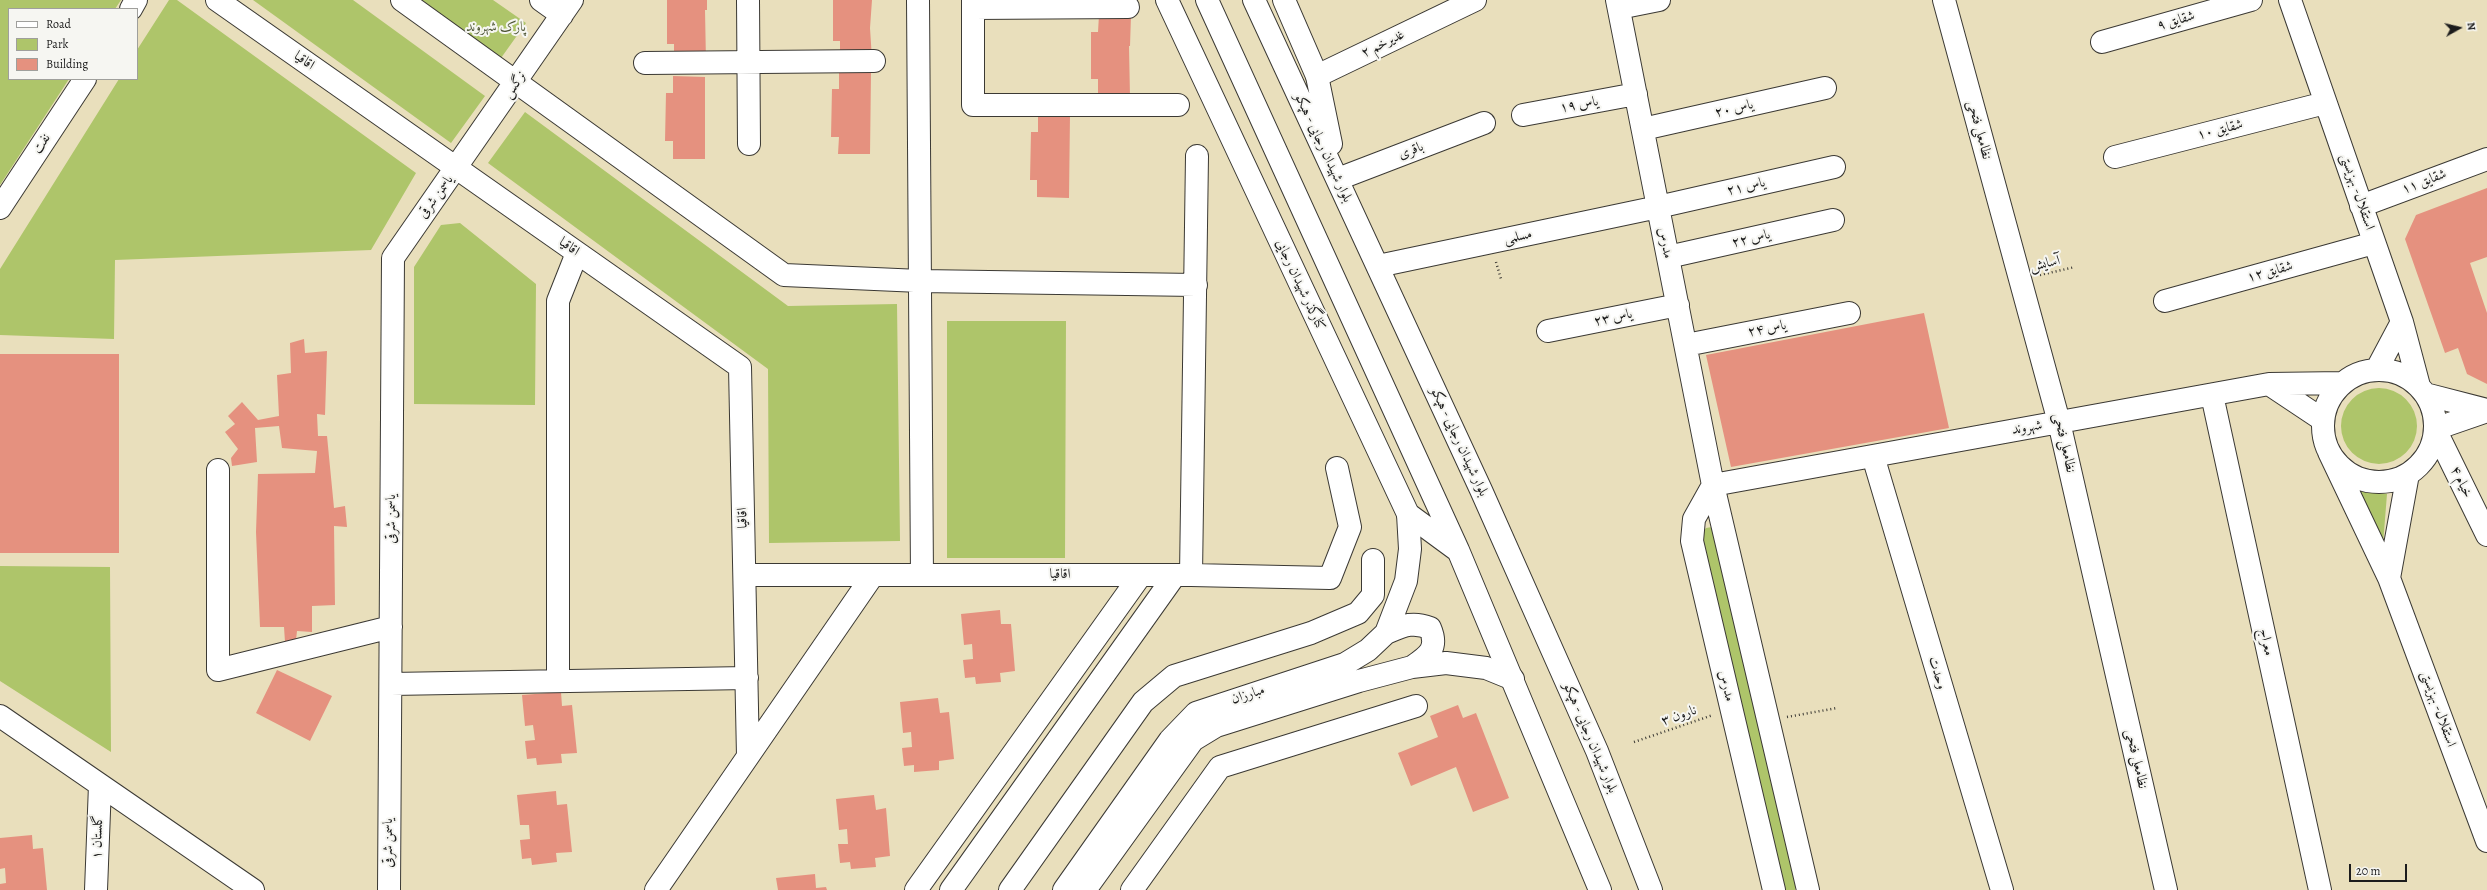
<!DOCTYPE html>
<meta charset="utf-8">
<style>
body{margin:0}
#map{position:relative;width:2487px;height:890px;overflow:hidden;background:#e9dfbc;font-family:Alegreya,serif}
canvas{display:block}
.legend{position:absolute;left:8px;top:8px;width:130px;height:72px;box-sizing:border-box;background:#f6f6f2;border:1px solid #9f9f9c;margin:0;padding:5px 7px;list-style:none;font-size:12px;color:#1c1c1c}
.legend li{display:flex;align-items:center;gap:8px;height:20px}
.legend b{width:20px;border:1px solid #9f9f9c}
.north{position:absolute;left:2439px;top:8px;width:40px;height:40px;-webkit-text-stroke:3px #f6f6f2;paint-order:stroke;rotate:82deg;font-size:11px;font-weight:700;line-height:16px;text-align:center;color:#1c1c1c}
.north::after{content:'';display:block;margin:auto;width:14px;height:18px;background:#1c1c1c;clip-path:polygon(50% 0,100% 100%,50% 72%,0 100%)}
.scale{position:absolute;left:2349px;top:864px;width:58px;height:18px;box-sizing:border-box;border:2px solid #1c1c1c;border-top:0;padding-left:5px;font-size:12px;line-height:14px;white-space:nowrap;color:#1c1c1c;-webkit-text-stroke:3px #f6f6f2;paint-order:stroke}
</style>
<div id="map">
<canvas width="2487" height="890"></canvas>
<ul class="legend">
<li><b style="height:5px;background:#fff"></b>Road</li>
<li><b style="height:11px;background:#aec56a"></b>Park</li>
<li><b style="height:11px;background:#e5917f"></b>Building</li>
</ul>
<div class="north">N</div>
<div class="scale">20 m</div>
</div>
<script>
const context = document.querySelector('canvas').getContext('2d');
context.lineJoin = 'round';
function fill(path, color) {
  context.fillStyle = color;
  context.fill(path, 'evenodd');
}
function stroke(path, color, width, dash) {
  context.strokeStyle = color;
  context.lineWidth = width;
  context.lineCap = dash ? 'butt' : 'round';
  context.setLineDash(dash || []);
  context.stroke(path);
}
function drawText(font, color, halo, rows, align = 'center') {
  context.font = font + ' Alegreya,Amiri,serif';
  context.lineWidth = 4;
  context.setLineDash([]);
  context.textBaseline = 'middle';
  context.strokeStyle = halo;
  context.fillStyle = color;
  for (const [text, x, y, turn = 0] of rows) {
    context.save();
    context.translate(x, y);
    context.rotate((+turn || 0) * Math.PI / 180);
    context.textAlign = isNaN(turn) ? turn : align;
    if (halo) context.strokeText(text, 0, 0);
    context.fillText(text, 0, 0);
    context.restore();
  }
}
fill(new Path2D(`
 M0 0H121L115 9H9V79H69L0 185Z
 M169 0H177L416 173 371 250 115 260 114 339 0 335V269L119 79H137V50Z
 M253 0H353L485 96 451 143Z
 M422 0H493L526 23 501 58Z
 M525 112 788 306 897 304 900 541 769 543 768 369 488 163Z
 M460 223 536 284 535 405 414 404V267L441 225Z
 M947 321H1066L1065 558H947Z
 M2341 426a38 38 0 1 1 76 0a38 38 0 1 1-76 0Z
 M2359 491 2387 494 2382 557Z
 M1712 527 1796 886 1795 890H1781L1699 537 1706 528Z
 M0 566 110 567 111 752 0 681Z`), '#aec56a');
fill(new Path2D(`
 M667 0H707V10H705L706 62 674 61V44H667Z
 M833 0H872L870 28 872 59 840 58V41H833Z
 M1099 15H1131L1130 46H1129L1130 97H1098V79H1091V32H1098Z
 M839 72H871L870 154H838L839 137H831L832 89H839Z
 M673 76 705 77V159H673V141H665L666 93H673Z
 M1038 115H1070L1069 198 1037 197V180H1030L1031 132H1038Z
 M2487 188V257L2470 263 2487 313V384L2467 374 2458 348 2445 353 2405 239 2416 215Z
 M1924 313 1949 428 1731 467 1706 355Z
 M304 339 305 353 327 351 325 415 317 414 318 436H327L334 508 345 506 347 527 334 526 335 605 312 606V632L297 631 296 640 285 642 284 627H260L256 532 258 474 315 473 317 451 282 448 279 426 255 428 257 462 232 466 231 458 238 449 225 432 235 424 228 416 242 402 258 420 279 416 277 375 291 373 290 343Z
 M0 354H119V553H0Z
 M1000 610 1001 624H1011L1015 671 1000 673 1001 682 976 684 975 677 965 678 963 660 973 659 972 644 964 645 961 614Z
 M277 670 332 696 310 741 256 713Z
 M561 692 562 706 572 705 577 753 561 754 562 763 537 765 536 758 527 759 525 741 535 740 533 725 525 726 522 695Z
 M938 698 940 713 949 712 954 759 939 761V770L914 772V765L904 766 902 748 912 747 911 732 903 733 900 702Z
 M1458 705 1463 718 1476 713 1509 798 1473 812 1456 767 1411 786 1398 753 1438 737 1430 716Z
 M556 791 557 805 567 804 572 852 556 853 557 862 532 865 531 858 522 859 520 840 530 839 529 825H520L517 795Z
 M874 795 876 810 886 808 890 856 875 858 876 867 851 869 850 862 840 863 838 844H848L847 829 839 830 836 799Z
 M32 835 33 849 43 848 47 890H0V884L6 883 5 868 0 869V838Z
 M815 874 816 888 826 887 827 890H778L776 878Z`), '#e5917f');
const minor = new Path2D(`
 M217 0 740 367 748 756
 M402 0 784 275 920 281 1196 285
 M541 0 562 15
 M748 0 749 144
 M918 0 922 575
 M973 0V105H1178
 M1617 0 1713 485 1808 890
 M1944 0 2059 422 2166 890
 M2290 0 2402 322 2419 386
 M973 8 1128 7
 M1619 8 1659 0
 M131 9 136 0
 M2102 42 2251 0
 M645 63 874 61
 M1317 76 1475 0
 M1523 115 1636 94
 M1643 129 1825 88
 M2115 157 2325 103
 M1338 179 1484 123
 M2361 206 2487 159
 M0 208 85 79
 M1668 257 1833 220
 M1378 266 1658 207 1834 167
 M2165 301 2374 243
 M1548 331 1678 305
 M1686 345 1849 313
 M2377 369 2402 322
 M2323 426a56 56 0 1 1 112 0a56 56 0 1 1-112 0Z
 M2269 384 2323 420
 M2425 394 2487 410
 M2212 395 2320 890
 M2487 411 2435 429 2487 535
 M2329 452 2389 578 2487 841
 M1873 456 2002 890
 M218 470V670L391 627
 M1713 485 2269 384 2343 383
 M1713 485 1694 519 1692 541 1774 890
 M745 575H1191L1330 578 1350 527 1337 468
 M1191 575 1197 156
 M2389 578 2408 474
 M1386 633C1403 626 1412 621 1430 628 1439 649 1428 656 1412 667
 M558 681V301L577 253
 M391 684 747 678
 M0 716 253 890
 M96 890 100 785
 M389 890 393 258 572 0
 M656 890 873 575
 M916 890 1140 576
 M951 890 1175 575
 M1010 890 1143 702 1174 676 1311 633 1358 613 1373 595V560
 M1064 890 1170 740 1196 713 1345 664 1368 650 1386 633 1406 581 1410 549 1408 514
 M1085 890 1193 740 1216 726 1359 681 1412 667 1446 663 1486 668 1513 679
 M1132 890 1220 767 1416 706`);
const major = new Path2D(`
 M1167 0 1408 514 1457 550
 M1207 0 1458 550 1600 890
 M1254 0 1481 490 1597 751 1651 890
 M1284 0 1317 76 1331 144`);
stroke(minor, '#3b3934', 24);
stroke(major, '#3b3934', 24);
stroke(new Path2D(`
 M1496 262 1501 279
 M2040 275 2075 267
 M1787 717 1837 708
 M1634 742 1713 715`), '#3b3934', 2.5, [1, 3]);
stroke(minor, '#fff', 22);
stroke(major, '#fff', 22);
drawText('14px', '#1c1c1c', '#f6f6f2', [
 ["شقایق ۹",2176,21,-16],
 ["غدیرخم ۲",1383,44,-26],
 ["اقاقیا",304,61,35],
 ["نرگس",515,85,-56],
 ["یاس ۱۹",1579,105,-10],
 ["یاس ۲۰",1734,109,-13],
 ["نظامعلی فتحی",1979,130,75],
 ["شقایق ۱۰",2220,130,-14],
 ["نفت",42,144,-57],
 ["بلوار شهیدان رجایی - هپکو",1323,148,65],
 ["باقری",1411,151,-21],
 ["شقایق ۱۱",2424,182,-21],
 ["یاس ۲۱",1746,187,-13],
 ["استقلال- بهزیستی",2357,192,71],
 ["یاسمن شرقی",436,197,-54],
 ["مسلمی",1518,237,-12],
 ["یاس ۲۲",1751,239,-13],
 ["مدرس",1665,243,79],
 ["اقاقیا",569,247,35],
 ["آسایش",2045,264,-13],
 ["شقایق ۱۲",2270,272,-15],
 ["کنارگذر شهیدان رجایی",1300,285,65],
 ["یاس ۲۳",1613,318,-12],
 ["یاس ۲۴",1767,329,-11],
 ["شهروند",2027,428,-10],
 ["بلوار شهیدان رجایی - هپکو",1459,442,65],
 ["نظامعلی فتحی",2064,443,77],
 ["خیام ۴",2461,482,64],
 ["اقاقیا",743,518,-91],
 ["یاسمن شرقی",392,519,-90],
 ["اقاقیا",1060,575],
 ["معراج",2266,642,78],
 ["وحدت",1937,673,73],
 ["مدرس",1726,686,77],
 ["مبارزان",1248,695,-18],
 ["استقلال- بهزیستی",2438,709,70],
 ["نارون ۳",1679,716,-19],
 ["بلوار شهیدان رجایی - هپکو",1590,738,67],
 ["نظامعلی فتحی",2136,759,77],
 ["گلستان ۱",98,837,-88],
 ["یاسمن شرقی",389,843,-90]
]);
drawText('14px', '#4f5737', '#f6f6f2', [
 ["پارک شهروند",496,28]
]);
</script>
